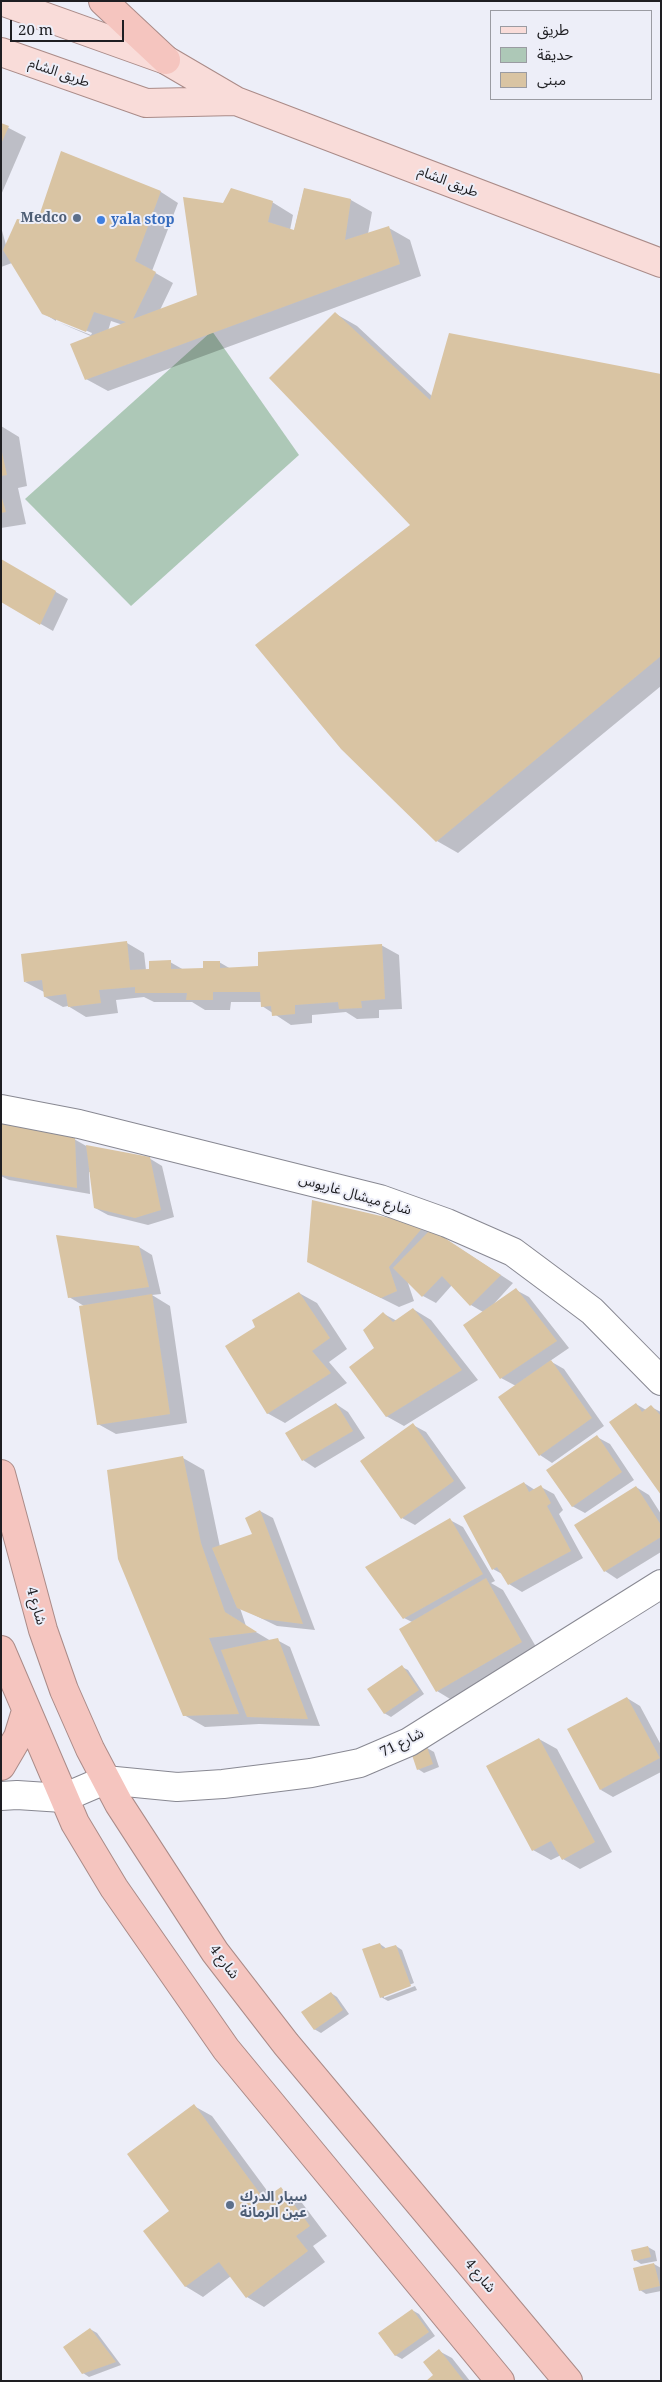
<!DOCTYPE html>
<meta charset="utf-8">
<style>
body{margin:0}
#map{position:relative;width:662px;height:2382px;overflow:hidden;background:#edeef8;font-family:"Noto Serif","Noto Sans Arabic",serif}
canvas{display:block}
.frame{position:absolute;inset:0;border:2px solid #1e1e22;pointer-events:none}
.legend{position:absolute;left:490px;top:10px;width:162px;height:90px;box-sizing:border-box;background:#edeef8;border:1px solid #9a9ba2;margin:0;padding:6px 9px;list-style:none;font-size:15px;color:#1e1e22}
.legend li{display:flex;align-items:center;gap:10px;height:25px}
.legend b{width:25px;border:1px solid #9a9ba2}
.scale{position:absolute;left:10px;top:20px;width:114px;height:22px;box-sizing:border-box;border:2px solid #1e1e22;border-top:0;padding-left:6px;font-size:15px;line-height:18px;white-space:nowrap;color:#1e1e22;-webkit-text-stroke:4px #edeef8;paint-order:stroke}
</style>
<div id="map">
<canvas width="662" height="2382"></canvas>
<div class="frame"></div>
<ul class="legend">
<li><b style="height:6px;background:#f9dcd9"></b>طريق</li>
<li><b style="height:14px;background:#adc8b7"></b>حديقة</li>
<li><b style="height:14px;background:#d9c4a3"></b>مبنى</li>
</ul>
<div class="scale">20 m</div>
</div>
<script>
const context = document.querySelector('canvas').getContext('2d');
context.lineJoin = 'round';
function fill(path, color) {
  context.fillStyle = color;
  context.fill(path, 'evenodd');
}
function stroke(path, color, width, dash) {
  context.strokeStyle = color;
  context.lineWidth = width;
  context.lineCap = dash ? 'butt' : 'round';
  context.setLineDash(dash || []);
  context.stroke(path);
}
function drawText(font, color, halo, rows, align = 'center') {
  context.font = font + ' "Noto Serif","Noto Sans Arabic",serif';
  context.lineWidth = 4;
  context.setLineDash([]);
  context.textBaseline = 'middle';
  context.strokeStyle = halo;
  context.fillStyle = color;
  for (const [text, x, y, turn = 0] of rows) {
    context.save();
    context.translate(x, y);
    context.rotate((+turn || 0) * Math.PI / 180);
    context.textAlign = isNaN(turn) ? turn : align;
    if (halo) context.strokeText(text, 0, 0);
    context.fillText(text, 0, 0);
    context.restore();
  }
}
fill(new Path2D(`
 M212 331 299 455 131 606 25 499Z`), '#adc8b7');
fill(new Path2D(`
 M1 124 26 137 1 195Z
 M62 152 161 192 178 203 152 271 173 283 160 310 198 296 224 204 272 202 293 215 290 230 294 231 304 190 351 200 372 212 368 234 389 228 410 240 421 276 108 391 86 379 93 337 58 322 91 335 92 333 56 318V321L43 313 12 263 1 267V227L6 245 38 224ZM111 321 123 325 108 331Z
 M336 314 357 326 432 396 661 375V686L458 853 437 841 411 526Z
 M1 426 19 437 27 486 18 488 26 524 1 528Z
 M1 560 68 599 53 631 1 601Z
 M127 943 144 953 146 970 170 962 184 970 204 969 219 962 231 969 260 967 381 945 399 955 402 1009 379 1010V1018L357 1019 346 1012 312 1015V1023L291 1025 262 1006V1002H231L230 1010H205L192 1002H154L144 997 116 1000 118 1013 86 1017 68 1006 63 1007 45 997 44 992 25 982Z
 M1 1122 74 1139 88 1147 149 1158 162 1166 174 1217 148 1225 108 1215 95 1208 91 1172H89L90 1194 9 1180 1 1176Z
 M424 1227 444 1238 513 1283 491 1307 516 1290 529 1297 569 1348 550 1361 564 1369 604 1426 552 1463 540 1455 516 1386 501 1378 483 1312 471 1305 452 1285 436 1303 423 1296 407 1280 414 1301 399 1307 309 1262Z
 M139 1247 152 1255 161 1294 152 1295 170 1306 187 1423 116 1434 98 1424 84 1306 69 1297Z
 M299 1293 317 1303 347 1349 329 1362 347 1383 285 1423 267 1413Z
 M413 1309 431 1320 478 1380 404 1426 386 1416 376 1348 384 1314 397 1321Z
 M336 1404 348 1412 365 1438 315 1468 303 1460Z
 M636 1404 646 1410 651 1407 661 1412V1493Z
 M413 1425 426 1432 466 1488 415 1525 402 1518Z
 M597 1437 610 1444 634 1480 585 1513 572 1506Z
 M183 1458 204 1470 220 1547 254 1535 260 1511 273 1518 315 1630 277 1626 240 1608 246 1626 271 1641 277 1640 290 1647 320 1726 259 1724 205 1727 184 1715Z
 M524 1483 535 1490 541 1487 554 1494 563 1510 559 1514 583 1558 522 1592 509 1584 504 1575 493 1569Z
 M636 1487 649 1495 661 1514V1552L617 1579 605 1571Z
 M450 1520 463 1527 495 1581 491 1583 503 1590 539 1652 455 1702 437 1691 412 1622 404 1618Z
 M402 1667 408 1670 424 1694 391 1717 384 1713Z
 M627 1698 640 1706 661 1745V1772L613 1797 601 1790Z
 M539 1739 557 1749 612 1852 580 1869 563 1859 561 1855 551 1860 533 1850Z
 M427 1748 434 1752 439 1767 424 1773 418 1769Z
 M380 1944 387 1949 396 1946 402 1950 414 1983 384 1995V1998L415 1986 417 1990 388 2001 381 1997Z
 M331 1993 337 1997 349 2014 321 2033 314 2029Z
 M194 2106 212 2116 271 2196 281 2189 299 2199 327 2236 313 2246 325 2262 264 2307 247 2297 231 2276 203 2297 185 2286 171 2211Z
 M648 2247 655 2251 657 2261 641 2264 635 2260Z
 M654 2264 661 2268V2291L646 2294 640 2290Z
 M412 2310 419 2314 435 2336 402 2359 395 2355Z
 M90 2329 97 2333 121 2365 89 2377 83 2373Z
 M439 2351 452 2358 470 2381H428L435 2375Z`), '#0003');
fill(new Path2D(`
 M1 123 9 126 1 144Z
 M61 151 161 191 135 261 156 272 133 319 197 295 183 197 223 203 231 188 273 201 268 222 294 230 304 188 351 199 345 240 389 226 400 264 85 380 70 344 126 322 94 312 86 332 42 314 3 250 17 219 37 222Z
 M335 312 430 400 449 333 661 374V656L436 842 341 749 255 645 410 525 269 378Z
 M1 448 7 475 1 476Z
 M1 495 6 512 1 513Z
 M1 559 56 591 40 625 1 602Z
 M127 941 130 970 149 969V961L171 960V969L203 968V961H220V968L258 966V952L382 944 385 999 361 1001 362 1008 339 1009 338 1002 295 1005V1014L272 1016 271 1006 261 1007 260 992H213V1000H186L187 993H135V987L99 990 101 1003 68 1007 66 994 44 997 42 980 24 982 21 954Z
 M1 1121 75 1138 77 1188 1 1175Z
 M86 1145 150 1157 161 1210 135 1218 94 1208Z
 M312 1200 424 1226 389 1267 397 1291 381 1298 307 1262Z
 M431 1229 501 1275 470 1306 442 1276 422 1297 393 1268Z
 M56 1235 139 1246 149 1287 68 1298Z
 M516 1288 557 1341 500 1379 463 1325Z
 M299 1292 330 1338 312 1351 331 1373 267 1414 225 1346 255 1327 252 1320Z
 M152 1294 170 1414 97 1425 79 1306Z
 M413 1308 462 1370 386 1417 349 1367 374 1348 363 1330 383 1312 393 1322Z
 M551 1360 592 1418 539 1456 498 1397Z
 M336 1403 353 1431 302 1461 285 1433Z
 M636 1403 642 1412 651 1405 661 1416V1495L609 1422Z
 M413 1423 454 1481 401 1519 360 1461Z
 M597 1435 622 1472 572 1507 546 1470Z
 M183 1456 201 1543 225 1612 257 1632 209 1638 239 1714 183 1716 118 1559 107 1470Z
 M524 1482 529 1492 541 1485 551 1503 547 1506 571 1551 508 1585 497 1567 492 1570 463 1516Z
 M636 1486 661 1525V1537L604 1572 574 1525Z
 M260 1510 303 1624 263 1619 237 1608 212 1548 252 1534 245 1518Z
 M450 1518 483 1574 403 1619 365 1567Z
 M486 1578 522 1642 436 1692 399 1629Z
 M278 1638 308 1719 247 1717 221 1650Z
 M402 1665 419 1690 384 1714 367 1689Z
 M627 1697 660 1758 600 1790 567 1729Z
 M539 1738 595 1842 562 1860 551 1841 532 1851 486 1766Z
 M427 1747 433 1764 417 1770 411 1752Z
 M380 1943 382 1949 396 1945 411 1986 380 1998 362 1949Z
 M331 1992 343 2010 314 2030 301 2012Z
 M194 2104 264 2199 281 2187 310 2226 296 2236 308 2251 246 2298 219 2262 185 2287 143 2231 169 2211 127 2154Z
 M648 2246 651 2257 634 2261 631 2250Z
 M654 2263 660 2286 639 2291 633 2268Z
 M412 2309 429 2332 395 2356 378 2333Z
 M90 2328 116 2362 82 2374 63 2347Z
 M439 2349 464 2381H426L433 2375 423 2362Z`), '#d9c4a3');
const minor = new Path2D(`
 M1 1109 79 1124 380 1199 447 1223 513 1252 560 1287 592 1311 661 1381
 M1 1796 17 1795 63 1798 105 1780 177 1787 223 1784 311 1773 360 1763 409 1742 661 1584`);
const major = new Path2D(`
 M1 1 166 60 236 101 661 263
 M1 52 146 103 236 101`);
const highway = new Path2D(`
 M103 1 166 60
 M1 1474 43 1630 64 1690 90 1749 119 1804 215 1952 286 2044 568 2381
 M1 1650 75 1823 114 1888 226 2049 500 2381
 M1 1766 18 1737 26 1711`);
stroke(minor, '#888892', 30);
stroke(major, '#aa8b88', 30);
stroke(highway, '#aa8b88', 30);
stroke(minor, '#fff', 28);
stroke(major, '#f9dcd9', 28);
stroke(highway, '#f5c5bf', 28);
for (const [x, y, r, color] of [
 [77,218,5,"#5c6f8a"],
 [101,220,5,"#3f7fe0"],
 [230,2205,5,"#5c6f8a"]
]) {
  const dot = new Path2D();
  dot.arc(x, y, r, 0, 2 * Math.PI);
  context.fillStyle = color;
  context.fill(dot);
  stroke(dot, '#edeef8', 2);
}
drawText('14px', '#1e1e22', '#edeef8', [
 ["طريق الشام",59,73,19],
 ["طريق الشام",448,182,21],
 ["شارع ميشال غاريوس",355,1195,16],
 ["شارع 4",36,1606,74],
 ["شارع 71",402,1743,-27],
 ["شارع 4",224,1962,53],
 ["شارع 4",480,2276,50]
]);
drawText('bold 14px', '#4e5e75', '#edeef8', [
 ["Medco",67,218],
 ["سيار الدرك",240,2197,"left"],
 ["عين الرمانة",240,2213,"left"]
], 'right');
drawText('bold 14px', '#366cbe', '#edeef8', [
 ["yala stop",111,220]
], 'left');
</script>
